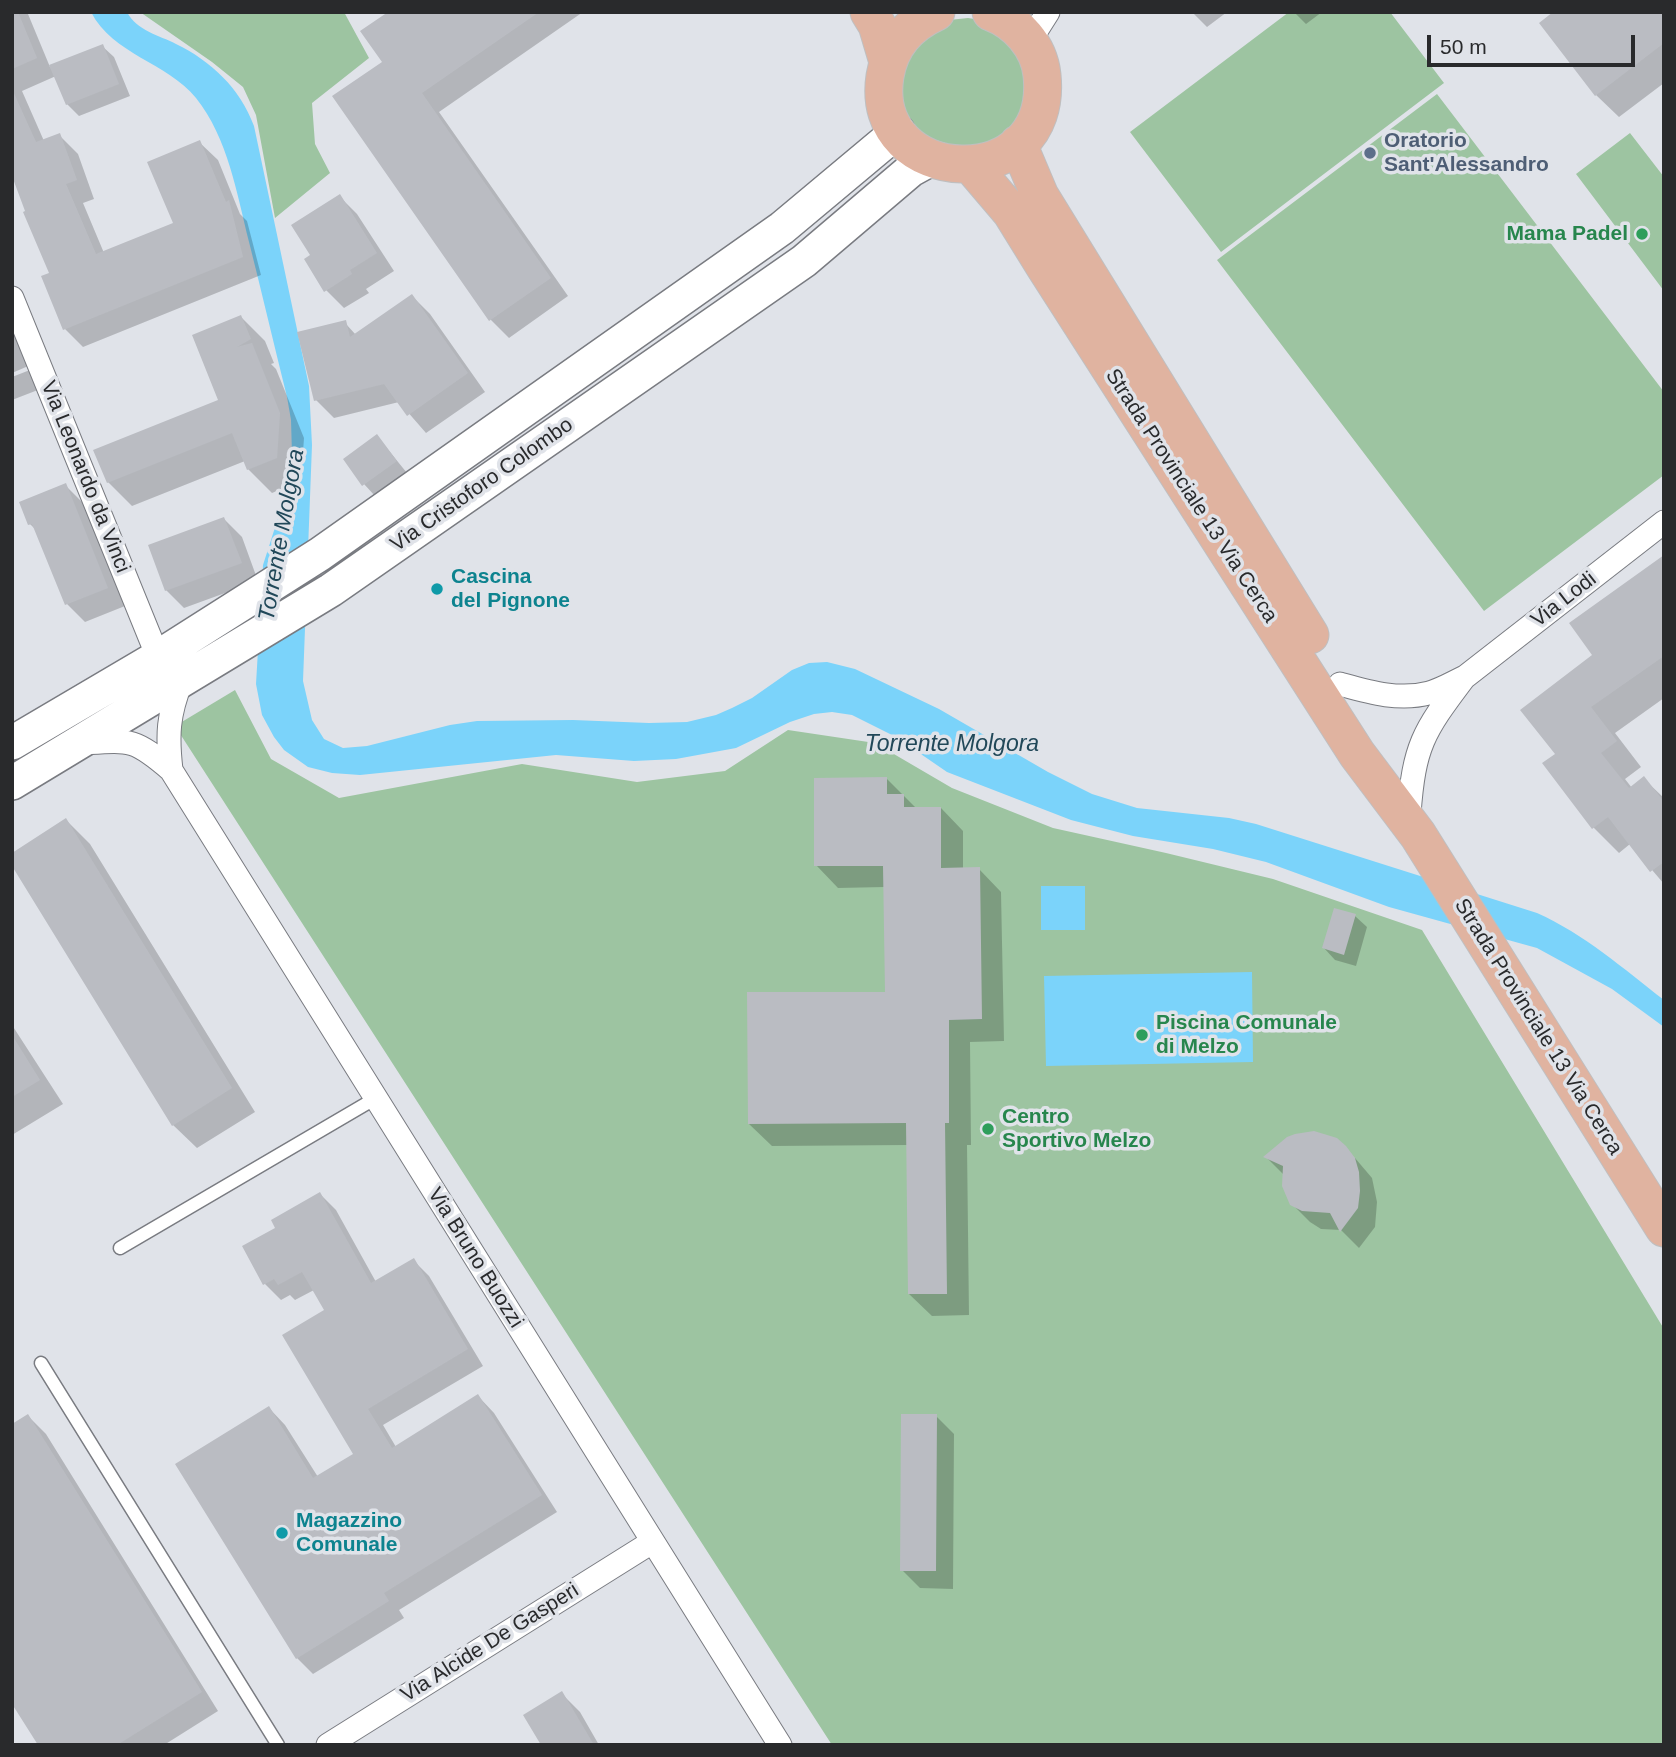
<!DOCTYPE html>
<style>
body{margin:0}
#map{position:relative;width:1676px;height:1757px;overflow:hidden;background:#e0e3e9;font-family:Arial,sans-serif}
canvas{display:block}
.frame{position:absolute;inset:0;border:14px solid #292a2c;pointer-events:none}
.scale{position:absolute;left:1427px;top:35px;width:208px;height:32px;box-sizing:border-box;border:4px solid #292a2c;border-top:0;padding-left:9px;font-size:21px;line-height:24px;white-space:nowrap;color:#292a2c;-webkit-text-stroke:5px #e0e3e9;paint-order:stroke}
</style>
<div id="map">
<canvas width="1676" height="1757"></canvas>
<div class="frame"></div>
<div class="scale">50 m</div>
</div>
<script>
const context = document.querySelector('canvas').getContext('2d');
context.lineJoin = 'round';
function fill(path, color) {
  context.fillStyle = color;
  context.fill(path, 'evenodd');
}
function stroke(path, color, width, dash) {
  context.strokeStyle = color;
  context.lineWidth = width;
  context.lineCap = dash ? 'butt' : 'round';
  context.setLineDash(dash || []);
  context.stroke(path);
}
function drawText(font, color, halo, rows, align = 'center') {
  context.font = font + ' Arial,sans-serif';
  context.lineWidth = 7;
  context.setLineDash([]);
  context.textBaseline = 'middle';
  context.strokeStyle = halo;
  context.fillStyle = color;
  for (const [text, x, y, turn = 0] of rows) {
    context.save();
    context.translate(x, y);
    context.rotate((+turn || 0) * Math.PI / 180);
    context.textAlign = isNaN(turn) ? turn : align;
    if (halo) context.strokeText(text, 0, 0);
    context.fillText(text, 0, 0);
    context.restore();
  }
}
fill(new Path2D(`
 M140 12H344L369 58 312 103 315 144 330 173 275 218 256 115 243 87 212 62Z
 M1289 12H1390L1444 83 1221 252 1130 132Z
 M968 18 987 21 1029 60 1026 118 976 153 917 134 898 97 905 55 949 20Z
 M1437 94 1664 392V475L1484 611 1217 260Z
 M1630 133 1664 177V291L1576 174Z
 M235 690 271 759 339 798 522 764 637 782 725 771 788 730 875 743 952 788 1053 828 1166 853 1273 879 1422 930 1664 1329V1745H832L175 726Z`), '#9dc4a1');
fill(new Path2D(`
 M91 12H127C137 31 159 35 176 44 211 61 240 88 254 126L309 386 312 445 303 681 312 720 324 739 343 748 367 746 450 725 477 721 573 720 649 723 687 722 716 715 732 708 752 698 792 670 809 663 827 662 855 669 939 709 1048 772 1092 794 1137 808 1229 818 1256 824 1537 913C1584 934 1624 969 1664 1000V1027L1612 989 1537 948 1389 907 1266 862 1213 849 1133 836 1071 820 947 772 896 737 852 715 832 712 814 714 790 722 736 748 676 759 634 761 556 755 360 775 332 773 308 767 284 750 274 737 262 715 256 684 263 565 287 490 292 455 291 420 287 397C274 345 262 293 249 242 237 194 228 138 196 98 167 62 113 55 91 12Z
 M1041 886H1085V930H1041Z
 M1252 972 1253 1062 1046 1066 1044 976Z`), '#7bd3fa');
fill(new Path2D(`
 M12 12H33L28 14 50 67 102 46 114 57 130 96 79 116 67 104 56 76 22 91 44 141 59 135 78 154 94 199 83 203 104 253 175 224 199 142 218 160 240 214 247 221 261 275 83 347 65 329 52 274 12 171Z
 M391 12H583L439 112 568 296 509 338 491 320Z
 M1192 12H1227L1207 27Z
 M1294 12H1322L1306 24Z
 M1664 12V83L1619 117 1596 95Z
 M339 196 357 214 394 271 366 289 369 293 344 308 326 290 312 255Z
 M412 296 430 314 485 392 426 433 399 402 334 418 316 400 346 324 356 335Z
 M12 300 33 364 12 373Z
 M241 317 265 341 274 363 271 364 276 369 304 438 301 481 272 493 248 469 245 461 132 506 108 482 220 401Z
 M35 368 43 388 12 400V377Z
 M377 436 407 473 375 496 364 484Z
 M65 485 83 503 125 606 85 622 67 604 38 532 30 524Z
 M224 519 242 537 258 581 184 608 166 590Z
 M1664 557V698L1615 733 1641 767 1625 779 1632 788 1644 779 1664 798V884L1630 844 1619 853 1594 828 1545 764 1557 754 1594 655Z
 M887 779 916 808H941L963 831V869H979L1001 892 1004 1041 970 1042 971 1145H967L969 1315 932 1316 909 1294 908 1145 772 1146 749 1124 887 994 885 887 838 888 816 865Z
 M66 820 90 844 255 1112 197 1148 173 1125Z
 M1355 916 1367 927 1356 966 1335 960 1324 948Z
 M12 1025 63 1104 12 1135Z
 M1266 1157 1355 1158 1372 1178 1377 1202 1375 1227 1359 1248 1341 1230 1321 1229 1310 1222 1292 1204 1283 1174Z
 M320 1194 336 1210 376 1282 413 1260 429 1276 483 1366 383 1425 396 1447 478 1396 494 1413 557 1512 399 1610 404 1618 313 1674 297 1658 269 1408 285 1425 318 1477 355 1454 327 1311 314 1290 295 1300 290 1295 281 1300 265 1284 278 1228Z
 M28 1416 46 1434 218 1711 164 1745H40Z
 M936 1416 954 1434 953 1589 920 1588 902 1570Z
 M562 1694 580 1712 599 1745H543Z`), '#0003');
fill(new Path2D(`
 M12 12H18L37 58 12 69Z
 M388 12H539L422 93 551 278 489 321 332 96 382 62 360 31Z
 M1553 12H1664V43L1595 96 1539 23Z
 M103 44 119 84 66 105 49 65Z
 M12 89 36 142 60 133 77 180 66 184 96 254 173 223 147 162 200 140 226 202 229 200 243 257 63 330 41 276 49 273 23 212 25 211 12 176Z
 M340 194 377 253 350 270 352 274 324 292 304 259 310 255 291 225Z
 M412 294 468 373 407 416 384 384 314 401 297 332 346 320 350 337Z
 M241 315 251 339 237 347 252 343 280 413 277 458 247 470 232 433 107 483 93 450 218 400 192 335Z
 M377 434 397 461 362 486 343 459Z
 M66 483 108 588 65 605 32 524 28 525 19 502Z
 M224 517 242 563 165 591 148 545Z
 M1664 555V656L1591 707 1617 741 1601 753 1629 788 1644 776 1664 802V862L1650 872 1608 817 1592 829 1542 763 1555 754 1520 710 1592 655 1569 623Z
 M887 777V794H904V807H941V868L980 867 982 1019 949 1020V1123H945L947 1294H908L906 1123 748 1124 747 992H885L883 866H814V778Z
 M66 818 232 1088 172 1126 12 866V853Z
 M1334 908 1356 914 1344 955 1322 948Z
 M12 1035 40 1080 12 1097Z
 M1314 1131 1337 1138 1346 1146 1355 1158 1359 1172 1360 1191 1358 1208 1340 1232 1330 1213 1302 1211 1290 1205 1282 1186 1283 1166 1263 1157 1287 1137 1295 1134Z
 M320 1192 371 1283 414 1258 468 1349 368 1409 392 1448 478 1394 542 1495 384 1593 389 1601 296 1659 175 1464 269 1406 313 1478 353 1454 282 1335 324 1310 302 1272 278 1285 274 1279 263 1285 242 1246 275 1228 271 1220Z
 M28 1414 202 1692 117 1745H38L12 1704V1424Z
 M901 1414H937L936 1571H900Z
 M562 1691 594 1745H541L523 1715Z`), '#babcc2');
const lane = new Path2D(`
 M120 1248 376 1098
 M41 1363 278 1745`);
const street = new Path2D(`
 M1029 42 1048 12
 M12 298 158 657
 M1340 684C1369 692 1399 701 1429 693 1441 690 1454 682 1465 677L1664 522
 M83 743C130 740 134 738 171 770L780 1745
 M171 770C167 735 168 715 181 682
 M1409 814C1414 746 1423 732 1463 679
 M328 1745 652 1542`);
const secondary = new Path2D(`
 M12 743 158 657 320 554 782 228 898 131
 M12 783 331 590 804 261 911 170 931 159`);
const primary = new Path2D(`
 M869 12 877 25 888 62
 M936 12C908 25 890 45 885 76 867 189 1055 198 1042 75 1039 46 1017 22 991 12
 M1018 144 1040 196 1310 635
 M971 165 1011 212 1045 267 1357 754 1418 835 1664 1228`);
stroke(lane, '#797b81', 15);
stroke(street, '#797b81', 25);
stroke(secondary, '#797b81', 36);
stroke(primary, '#bfbfc0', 39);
stroke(lane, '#fff', 12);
stroke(street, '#fff', 23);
stroke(secondary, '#fff', 33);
stroke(primary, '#e0b3a0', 37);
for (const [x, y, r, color] of [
 [1370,153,7,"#5c6f8a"],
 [1642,234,7,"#2e9e5b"],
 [437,589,7,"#0f9aa8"],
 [1142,1035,7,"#2e9e5b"],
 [988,1129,7,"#2e9e5b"],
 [282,1533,7,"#0f9aa8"]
]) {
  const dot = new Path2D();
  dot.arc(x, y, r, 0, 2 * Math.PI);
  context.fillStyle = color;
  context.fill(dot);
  stroke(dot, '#e0e3e9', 2.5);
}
drawText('bold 21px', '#4e5e75', '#e0e3e9', [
 ["Oratorio",1384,141],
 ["Sant'Alessandro",1384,165]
], 'left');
drawText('bold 21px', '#27864d', '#e0e3e9', [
 ["Mama Padel",1628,234,"right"],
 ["Piscina Comunale",1156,1023],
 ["di Melzo",1156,1047],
 ["Centro",1002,1117],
 ["Sportivo Melzo",1002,1141]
], 'left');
drawText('21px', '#292a2c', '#e0e3e9', [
 ["Via Leonardo da Vinci",85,477,68],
 ["Via Cristoforo Colombo",482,485,-35],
 ["Strada Provinciale 13 Via Cerca",1191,496,57],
 ["Via Lodi",1564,600,-38],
 ["Strada Provinciale 13 Via Cerca",1538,1027,58],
 ["Via Bruno Buozzi",475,1258,58],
 ["Via Alcide De Gasperi",490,1643,-32]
]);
drawText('bold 21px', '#0d838f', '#e0e3e9', [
 ["Cascina",451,577],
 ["del Pignone",451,601],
 ["Magazzino",296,1521],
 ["Comunale",296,1545]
], 'left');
drawText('italic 23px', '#214859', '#e0e3e9', [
 ["Torrente Molgora",282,535,-80],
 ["Torrente Molgora",952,745]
]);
</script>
